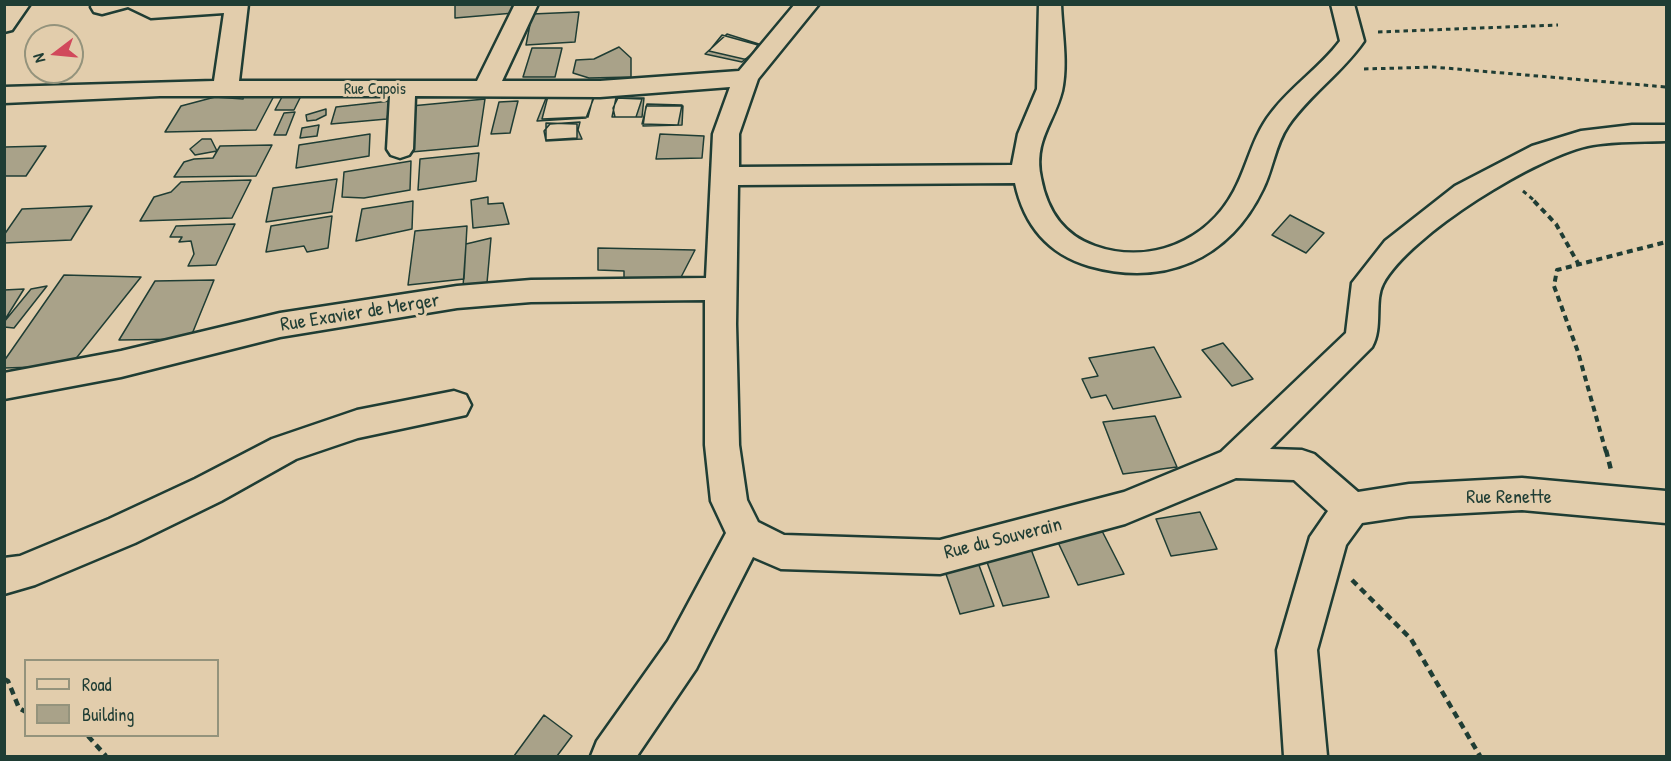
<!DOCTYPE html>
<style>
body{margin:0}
#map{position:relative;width:1671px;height:761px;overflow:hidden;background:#e2cdac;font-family:"Patrick Hand",sans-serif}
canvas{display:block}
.frame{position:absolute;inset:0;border:6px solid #1f3d34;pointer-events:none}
.legend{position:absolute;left:24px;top:659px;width:195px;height:78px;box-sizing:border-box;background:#e2cdac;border:2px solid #94937c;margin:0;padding:8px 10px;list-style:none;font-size:18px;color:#1f3d34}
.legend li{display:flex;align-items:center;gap:12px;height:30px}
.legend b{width:30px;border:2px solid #94937c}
.north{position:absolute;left:24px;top:24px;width:60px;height:60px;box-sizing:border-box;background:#e2cdac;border:2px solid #94937c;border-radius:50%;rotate:254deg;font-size:16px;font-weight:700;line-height:24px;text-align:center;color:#1f3d34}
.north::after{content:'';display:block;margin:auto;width:21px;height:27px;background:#d1495b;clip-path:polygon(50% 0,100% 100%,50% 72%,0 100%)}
</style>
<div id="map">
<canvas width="1671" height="761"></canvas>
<div class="frame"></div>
<ul class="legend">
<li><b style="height:8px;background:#e2cdac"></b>Road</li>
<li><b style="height:16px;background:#a9a289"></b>Building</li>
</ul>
<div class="north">N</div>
</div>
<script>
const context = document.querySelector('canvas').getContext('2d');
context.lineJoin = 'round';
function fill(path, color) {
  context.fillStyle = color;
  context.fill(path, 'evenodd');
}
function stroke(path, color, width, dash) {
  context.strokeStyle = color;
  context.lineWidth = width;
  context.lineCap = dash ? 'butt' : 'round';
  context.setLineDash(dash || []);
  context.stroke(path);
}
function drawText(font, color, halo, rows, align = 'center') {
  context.font = font + ' "Patrick Hand",sans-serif';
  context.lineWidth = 6;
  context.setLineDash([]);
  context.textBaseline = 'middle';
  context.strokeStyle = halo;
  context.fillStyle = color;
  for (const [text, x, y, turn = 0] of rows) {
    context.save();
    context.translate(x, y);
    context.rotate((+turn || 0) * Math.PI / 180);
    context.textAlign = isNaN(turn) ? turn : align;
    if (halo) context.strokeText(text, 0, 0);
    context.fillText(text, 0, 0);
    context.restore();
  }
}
const building = new Path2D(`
 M455 4H517L514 13 455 18Z
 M579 12 575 42 526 45 532 14Z
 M727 34 762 45 742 62 705 54Z
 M722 35 758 45 748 60 709 51Z
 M619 47 631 58V77L589 78 573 73 576 60 594 59Z
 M532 48H562L555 77H523Z
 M548 93 595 95 586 118 537 121Z
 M275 94 256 130 165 132 181 106 215 97 243 99 244 95Z
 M302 94 294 110H275L283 95Z
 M548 96 593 98 588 117 542 119Z
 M616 98 642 99 636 117H612Z
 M618 98H644L642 117H615L613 108Z
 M485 99 478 146 400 153 411 106Z
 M390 101 387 119 331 124 336 107Z
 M518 101 510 133 491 134 499 102Z
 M647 104 682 105 678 125 642 124Z
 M646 106H683L682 125 643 126Z
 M326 109V115L316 120 307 121 306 115Z
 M295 112 286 135H274L284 113Z
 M580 122 578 130 582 139 546 141 544 131 550 124Z
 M546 123 577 124V138L546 140Z
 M319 125 317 136 300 138 302 128Z
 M370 134 369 156 296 168 299 145Z
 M660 134 704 136 702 158 656 159Z
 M202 139H211L217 151 195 155 190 149Z
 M272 145 256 176 174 177 184 162 194 159 213 158 220 146Z
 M46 146 26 176H4L5 147Z
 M479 153 476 181 418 190 420 159Z
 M411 161 410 190 364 198 342 197 344 172Z
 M337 179 332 212 266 222 273 188Z
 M251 180 232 218 140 221 154 197 171 192 181 182Z
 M488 197V204L503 203 509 224 473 228 471 200Z
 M413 201 412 229 356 241 362 209Z
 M92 206 71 240 4 243V235L22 209Z
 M1290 215 1324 233 1306 253 1272 235Z
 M332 216 328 248 307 252 304 246 266 252 271 226Z
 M235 224 216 265 188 266 194 254 191 241 179 242 182 237H170L176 226Z
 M467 226 464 279 408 285 415 231Z
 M491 238 487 283 463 287 466 244Z
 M598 248 695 250 678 283 624 281V271L598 270Z
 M64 275 141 277 70 366 4 368V361Z
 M214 280 190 339 119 340 155 281Z
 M47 286 14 328 4 327V322L31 289Z
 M24 289 4 321V290Z
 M1223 343 1253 379 1232 386 1202 350Z
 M1154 347 1181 397 1113 409 1106 395 1091 398 1082 379 1098 376 1089 358Z
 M1155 416 1177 467 1123 474 1103 422Z
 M1200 512 1217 549 1171 556 1156 519Z
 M1100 527 1124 574 1078 585 1056 538Z
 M1029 544 1049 597 1003 606 984 554Z
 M973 549 994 606 960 614 940 557Z
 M544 715 572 736 557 756H514Z`);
fill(building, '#a9a289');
stroke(building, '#1f3d34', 1.5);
const minor = new Path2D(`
 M7 4H30L12 30 4 32V8Z
 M92 4H248L239 81H477L515 4H538L502 81H600L739 71 795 4H819L758 79 739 134V167L1012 165 1018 134 1037 89 1039 4H1061C1062 32 1068 64 1062 91 1054 123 1033 141 1041 178 1047 210 1063 235 1095 246 1149 265 1207 242 1234 191 1248 165 1252 137 1271 113 1291 86 1320 68 1340 41L1331 4H1354L1364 41C1342 73 1310 94 1288 126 1275 145 1273 169 1263 189 1229 260 1164 287 1089 266 1048 254 1024 225 1015 183L738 185 736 324 739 445 747 500 758 522 784 535 940 540 1124 492 1221 452 1346 333 1352 283 1385 241 1455 186 1532 146 1581 131 1632 125H1666V141C1642 142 1618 141 1593 145 1539 154 1409 235 1383 284 1374 301 1383 328 1372 347L1270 449 1302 450 1314 454 1358 492 1409 484 1522 478 1666 491V523L1522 510 1409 516 1362 523 1346 545 1317 650 1327 756H1284L1277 650 1310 537 1328 511 1294 480 1236 478 1125 524 940 574 781 569 753 557 696 669 637 756H591L597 741 668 641 726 533 711 501 705 445V300L531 302 457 308 280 337 121 377 4 399V373L121 351 280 313 457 286 531 280 706 278 713 134 730 87 600 97 415 96 413 149 409 155 400 158 391 155 387 149 390 96H160L4 103V87L214 81 224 13 151 18 128 7 102 14 94 12 91 7Z
 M454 391 466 395 471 405 466 415 358 438 296 459 221 501 135 543 35 585 4 594V558L20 556 109 519 195 479 272 439 357 410Z`);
stroke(minor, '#1f3d34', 5);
stroke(new Path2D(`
 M1378 32 1558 25
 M1364 69 1433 67 1666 87
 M1523 191 1536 202`), '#1f3d34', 3, [4.5, 4]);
stroke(new Path2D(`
 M1534 201 1556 224 1579 265
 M1606 452 1578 352 1554 286 1557 270 1666 242`), '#1f3d34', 4, [6, 4.5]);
stroke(new Path2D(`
 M1606 450 1611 470
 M1352 580 1411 639 1480 756
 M4 679 8 681 19 708 26 712
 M88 736 106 756`), '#1f3d34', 4.5, [7, 5]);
fill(minor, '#e2cdac');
drawText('16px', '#1f3d34', '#e2cdac', [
 ["Rue Capois",375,90]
]);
drawText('20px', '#1f3d34', '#e2cdac', [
 ["Rue Exavier de Merger",360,313,-9],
 ["Rue Renette",1509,498],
 ["Rue du Souverain",1003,539,-14]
]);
</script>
